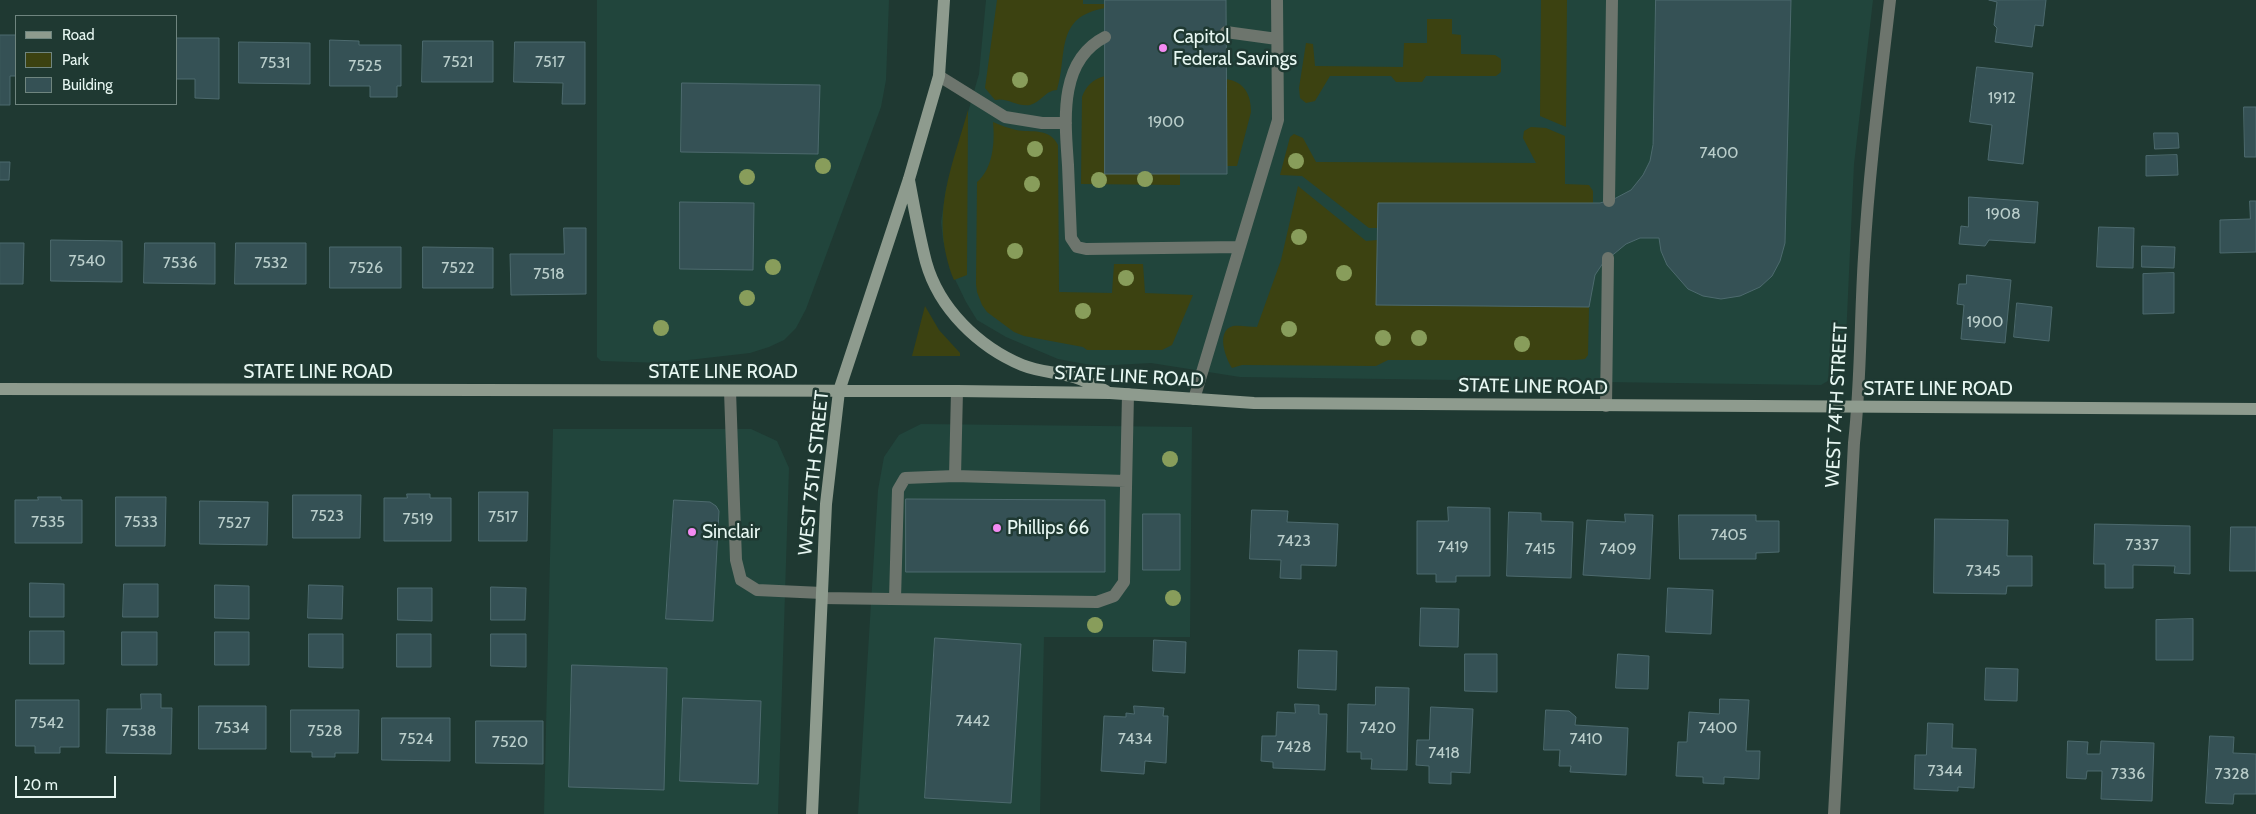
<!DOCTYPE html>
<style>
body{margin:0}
#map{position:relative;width:2256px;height:814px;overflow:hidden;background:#1f3932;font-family:Cabin,sans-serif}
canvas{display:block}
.legend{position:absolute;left:15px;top:15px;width:162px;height:90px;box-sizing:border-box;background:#1f3932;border:1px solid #6f857f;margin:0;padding:6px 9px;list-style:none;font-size:15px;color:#e7f7f2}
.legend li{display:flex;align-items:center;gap:10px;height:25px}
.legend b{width:25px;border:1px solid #6f857f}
.scale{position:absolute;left:15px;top:776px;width:101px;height:22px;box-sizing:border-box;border:2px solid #e7f7f2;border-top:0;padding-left:6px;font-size:15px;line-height:18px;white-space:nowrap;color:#e7f7f2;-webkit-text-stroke:4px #1f3932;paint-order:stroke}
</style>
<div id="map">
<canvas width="2256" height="814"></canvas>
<ul class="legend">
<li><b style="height:6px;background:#8e9b8e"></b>Road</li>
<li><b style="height:14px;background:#3c4211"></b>Park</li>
<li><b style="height:14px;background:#355155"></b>Building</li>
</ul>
<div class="scale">20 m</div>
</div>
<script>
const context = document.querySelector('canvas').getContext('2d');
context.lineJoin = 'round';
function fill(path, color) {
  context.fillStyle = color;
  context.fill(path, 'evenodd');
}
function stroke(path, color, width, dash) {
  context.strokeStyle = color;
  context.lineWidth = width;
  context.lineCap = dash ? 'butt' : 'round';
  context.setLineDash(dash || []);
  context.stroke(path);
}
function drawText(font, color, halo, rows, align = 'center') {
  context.font = font + ' Cabin,sans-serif';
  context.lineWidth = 5;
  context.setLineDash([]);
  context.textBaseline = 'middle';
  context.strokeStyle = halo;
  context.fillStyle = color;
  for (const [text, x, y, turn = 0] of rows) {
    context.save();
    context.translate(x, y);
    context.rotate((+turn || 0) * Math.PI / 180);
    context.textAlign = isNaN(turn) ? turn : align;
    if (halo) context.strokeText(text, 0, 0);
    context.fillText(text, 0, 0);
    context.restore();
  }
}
fill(new Path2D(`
 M597 0H889L886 80 881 107 806 309 796 328 784 340 769 347 750 353 662 363 601 361 597 357Z
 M986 0H1873L1854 164 1845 360 1836 376 1821 385 1240 377 1151 363 1096 366 1058 359 1006 337 977 320 966 302 950 269 943 240 941 222 946 189 979 74Z
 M921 424 1192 427 1190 637H1044L1040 814H858L878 490 884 457 899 435Z
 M553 429H751L777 441 789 468 778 814H544Z`), '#21453c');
fill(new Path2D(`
 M997 0H1083V4H1105V8C1054 17 1068 54 1057 90 1046 90 1041 102 1030 105 1017 107 1007 97 995 100L985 88Z
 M1541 0H1567L1566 127 1540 116Z
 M1427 19H1452V34L1461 35V54L1495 55 1501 59V72L1496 76H1426L1422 82H1396L1391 76H1330L1315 101 1306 103 1300 98 1299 88 1306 43 1313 44 1315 66 1403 67 1404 43H1427Z
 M1105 76V174H1180V185L1081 184 1082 97C1086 86 1093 79 1105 76Z
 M1226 79C1245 82 1251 95 1251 112L1237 166H1227Z
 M968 110 967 275 954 280C929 217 951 171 968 110Z
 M993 122C1000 125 1008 128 1016 130 1032 133 1049 127 1058 145L1059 292 1112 293 1114 264H1143L1145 293 1193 295 1172 345 1162 350H1087L1083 347 1024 336 1014 332 987 312 982 305 977 292 976 284 977 182C993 169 995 142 993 122Z
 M1531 127 1546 128 1565 136V184L1589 185 1593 191V203H1378L1377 228H1369L1302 176 1280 175 1290 137 1294 134 1303 138 1316 162 1536 163 1523 138 1524 131Z
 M1298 186 1366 241 1377 240V305L1589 307 1588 355 1585 359 1575 360H1388L1376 366 1242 365 1232 368C1226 359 1215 331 1233 326 1240 325 1250 327 1257 327L1281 260Z
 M925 306 939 330 960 353V356H912Z`), '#3c4211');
const building = new Path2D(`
 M1105 0H1226L1227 174H1105Z
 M1656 0H1791L1785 243 1780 261 1772 276 1760 287 1740 296 1721 299 1703 296 1688 289 1667 265 1661 251 1659 238H1640L1626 244 1603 263 1595 275 1589 307 1376 305 1378 203H1600L1614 199 1631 190 1643 175 1650 161 1653 145Z
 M2046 0 2043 26 2035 25 2032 47 1995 42 1997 28 1994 25 1997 2 1989 0Z
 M0 35H16V76H10V105H0Z
 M176 38H219V99L195 98V79H176Z
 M330 40 359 41V45H401V86H397V97H370V86H330Z
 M423 41H493V82H422Z
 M239 42 310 43V84L239 83Z
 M515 42H585V104H562L563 83 514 82Z
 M1977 67 2033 73 2023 164 1988 160 1992 125 1970 122Z
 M682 83 820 85 818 154 681 152Z
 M2244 107H2256V157H2245Z
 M2154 133H2178L2179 148 2155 149Z
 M2177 155 2178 175 2146 176V156Z
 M0 162H10L9 180H0Z
 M1969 197 2038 202 2035 243 1989 240 1985 246 1959 244 1961 226 1968 227Z
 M2250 201H2256V252L2220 253V220L2250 219Z
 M680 202 754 203 753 270 680 269Z
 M2099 227 2134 228 2133 268 2097 267Z
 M564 228H586V294L511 295 510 254H564Z
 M51 240 122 241V282L51 281Z
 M0 243H24L23 284H0Z
 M145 243H215V284L144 283Z
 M236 243H306V284H235Z
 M2142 246 2175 247 2174 268 2142 267Z
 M330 247H401V288H330Z
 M423 247 493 248V288H423Z
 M2174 273V313L2143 314V274Z
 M1967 275 2011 280 2005 343 1961 339 1964 305 1957 304 1959 284H1966Z
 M2017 303 2052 307 2049 341 2014 337Z
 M479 492H528L527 541H479Z
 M407 494H430V498H451V541H384V498H407Z
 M293 495H361L360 538H293Z
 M38 497H61V500H82V543H15V500H38Z
 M116 497H166L165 546H116Z
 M906 499 1105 500V572H906Z
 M674 500 710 502 716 506 719 511 713 621 666 619Z
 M200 501 268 502 267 545 200 544Z
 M1448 507 1490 508V576H1456V582H1436V574H1417V521H1448Z
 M1252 510 1288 511 1287 522 1338 524 1336 566 1301 565V579L1280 578 1281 560 1250 559Z
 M1509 512 1541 513V521L1573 522 1571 578 1507 576Z
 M1143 514H1180V570H1143Z
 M1625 514 1653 515 1650 579 1583 575 1587 520 1625 522Z
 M1679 515H1756V521H1779V552L1756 553V559H1680Z
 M1935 519 2008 520 2007 556H2032V586H2007L2006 594 1934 593Z
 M2095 524 2190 526V574L2174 573 2175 566 2133 565V588H2105V564H2094Z
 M2231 527H2256V571H2230Z
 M30 583 64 584V617H30Z
 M124 584H158V617H123Z
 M215 585 249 586V619L215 618Z
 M309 585 343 586 342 619 308 618Z
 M491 587 526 588 525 620H491Z
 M398 588H432V621L398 620Z
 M1668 588 1713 590 1711 634 1666 632Z
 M1421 608 1459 609 1458 647 1420 646Z
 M2193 619V660H2156V620Z
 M30 631H64V664H30Z
 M122 632H157V665H122Z
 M215 632H249V665H215Z
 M309 634H343V668L309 667Z
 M397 634H431V667H397Z
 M491 634H526V667L491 666Z
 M935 638 1021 644 1011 803 925 798Z
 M1154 640 1186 642 1185 673 1153 671Z
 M1299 650 1337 651 1336 690 1298 688Z
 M1465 654H1497V692L1465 691Z
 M1618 654 1649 656 1648 689 1616 688Z
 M572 665 667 668 664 790 569 787Z
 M1986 668 2018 669 2017 701 1985 700Z
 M1376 687 1409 688 1407 770 1371 769 1372 759H1361V752H1347L1348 704 1375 705Z
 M141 694H161V708H172L171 754 106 753 107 709H141Z
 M683 698 761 701 758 784 680 781Z
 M1720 699 1749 700 1746 751H1760L1759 779 1724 777V784L1703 783V777L1676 776 1678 742H1687L1689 712 1719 714Z
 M16 700H79V747H60V753H35V746H16Z
 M1295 704 1319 705V714H1327L1325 770 1273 768V762L1261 761 1262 736H1276L1277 712 1295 713Z
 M199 706H266V749H199Z
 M1134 706 1164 708 1163 716H1168L1166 763 1145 761 1144 774 1101 771 1104 716 1126 717V713L1134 714Z
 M1431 707 1473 709 1470 773 1451 772V784L1429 783V766L1416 765 1417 740H1429Z
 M291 710H359L358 753H335V757H312V752H291Z
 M1546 710 1569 711 1576 717 1575 725 1628 728 1626 775 1570 772 1571 766H1559L1560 750H1544Z
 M382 718H450V761L382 760Z
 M476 721H543V764L476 763Z
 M1928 723 1953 724 1952 748 1976 749 1974 788 1958 787V791L1914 789 1915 755H1926Z
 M2210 736 2234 737 2233 753 2256 754V794H2234L2233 804 2206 803Z
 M2068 741 2088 742 2087 754H2100L2101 741 2154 743 2152 801 2101 799 2102 771H2087L2086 779 2067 778Z`);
fill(building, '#355155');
stroke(building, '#4d6a6e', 1);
stroke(new Path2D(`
 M1226 32 1277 39
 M1105 37C1058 61 1065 121 1068 165 1069 190 1070 214 1071 238L1077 247 1086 249 1239 247
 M939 76 1005 117 1042 123H1066
 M1609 201 1612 0
 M730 391 736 560 741 580 757 590 822 593
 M1194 399 1278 120 1277 0
 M1606 406 1608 258
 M955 476 1126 481
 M822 598 1097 602 1114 596 1124 582 1128 394
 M895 599 898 490 905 478 955 476 957 391`), '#6d756d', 12);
stroke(new Path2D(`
 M1834 814 1854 443C1861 381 1860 319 1864 257 1869 171 1880 86 1890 0`), '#6d756d', 12);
stroke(new Path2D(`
 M909 180C914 207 919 235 926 262 939 309 979 347 1022 365 1039 372 1057 372 1074 377 1085 380 1096 386 1106 391
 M0 389 957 391 1110 393 1254 403 2256 409
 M812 814 826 504 839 391 909 179 939 76 944 0`), '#8e9b8e', 12);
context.fillStyle = '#889d5b';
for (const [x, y] of [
 [1020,80],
 [1035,149],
 [1296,161],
 [823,166],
 [747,177],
 [1145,179],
 [1099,180],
 [1032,184],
 [1299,237],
 [1015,251],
 [773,267],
 [1344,273],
 [1126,278],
 [747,298],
 [1083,311],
 [661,328],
 [1289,329],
 [1383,338],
 [1419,338],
 [1522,344],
 [1170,459],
 [1173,598],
 [1095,625]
]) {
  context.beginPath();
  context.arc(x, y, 8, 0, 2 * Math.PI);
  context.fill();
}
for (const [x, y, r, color] of [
 [1163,48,5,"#f38af2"],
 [997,528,5,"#f38af2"],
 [692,532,5,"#f38af2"]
]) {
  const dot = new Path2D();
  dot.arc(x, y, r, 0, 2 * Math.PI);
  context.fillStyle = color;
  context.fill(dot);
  stroke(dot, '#1f3932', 2);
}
drawText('16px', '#bacecb', null, [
 ["7521",458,62],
 ["7517",550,62],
 ["7531",275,63],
 ["7525",365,66],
 ["1912",2002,98],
 ["1900",1166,122],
 ["7400",1719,153],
 ["1908",2003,214],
 ["7540",87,261],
 ["7536",180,263],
 ["7532",271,263],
 ["7526",366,268],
 ["7522",458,268],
 ["7518",549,274],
 ["1900",1985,322],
 ["7523",327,516],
 ["7517",503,517],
 ["7519",418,519],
 ["7535",48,522],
 ["7533",141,522],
 ["7527",234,523],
 ["7405",1729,535],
 ["7423",1294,541],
 ["7337",2142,545],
 ["7419",1453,547],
 ["7415",1540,549],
 ["7409",1618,549],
 ["7345",1983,571],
 ["7442",973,721],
 ["7542",47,723],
 ["7534",232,728],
 ["7420",1378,728],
 ["7400",1718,728],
 ["7538",139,731],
 ["7528",325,731],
 ["7524",416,739],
 ["7434",1135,739],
 ["7410",1586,739],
 ["7520",510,742],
 ["7428",1294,747],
 ["7418",1444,753],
 ["7344",1945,771],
 ["7336",2128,774],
 ["7328",2232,774]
]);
drawText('19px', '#e7f7f2', '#1f3932', [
 ["Capitol",1173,37],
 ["Federal Savings",1173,59],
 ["Phillips 66",1007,528],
 ["Sinclair",702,532]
], 'left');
drawText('19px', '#e7f7f2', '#1f3932', [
 ["STATE LINE ROAD",318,372],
 ["STATE LINE ROAD",723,372],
 ["STATE LINE ROAD",1129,377,3],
 ["STATE LINE ROAD",1533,387,1],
 ["STATE LINE ROAD",1938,389],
 ["WEST 74TH STREET",1837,405,-87],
 ["WEST 75TH STREET",814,473,-84]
]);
</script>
